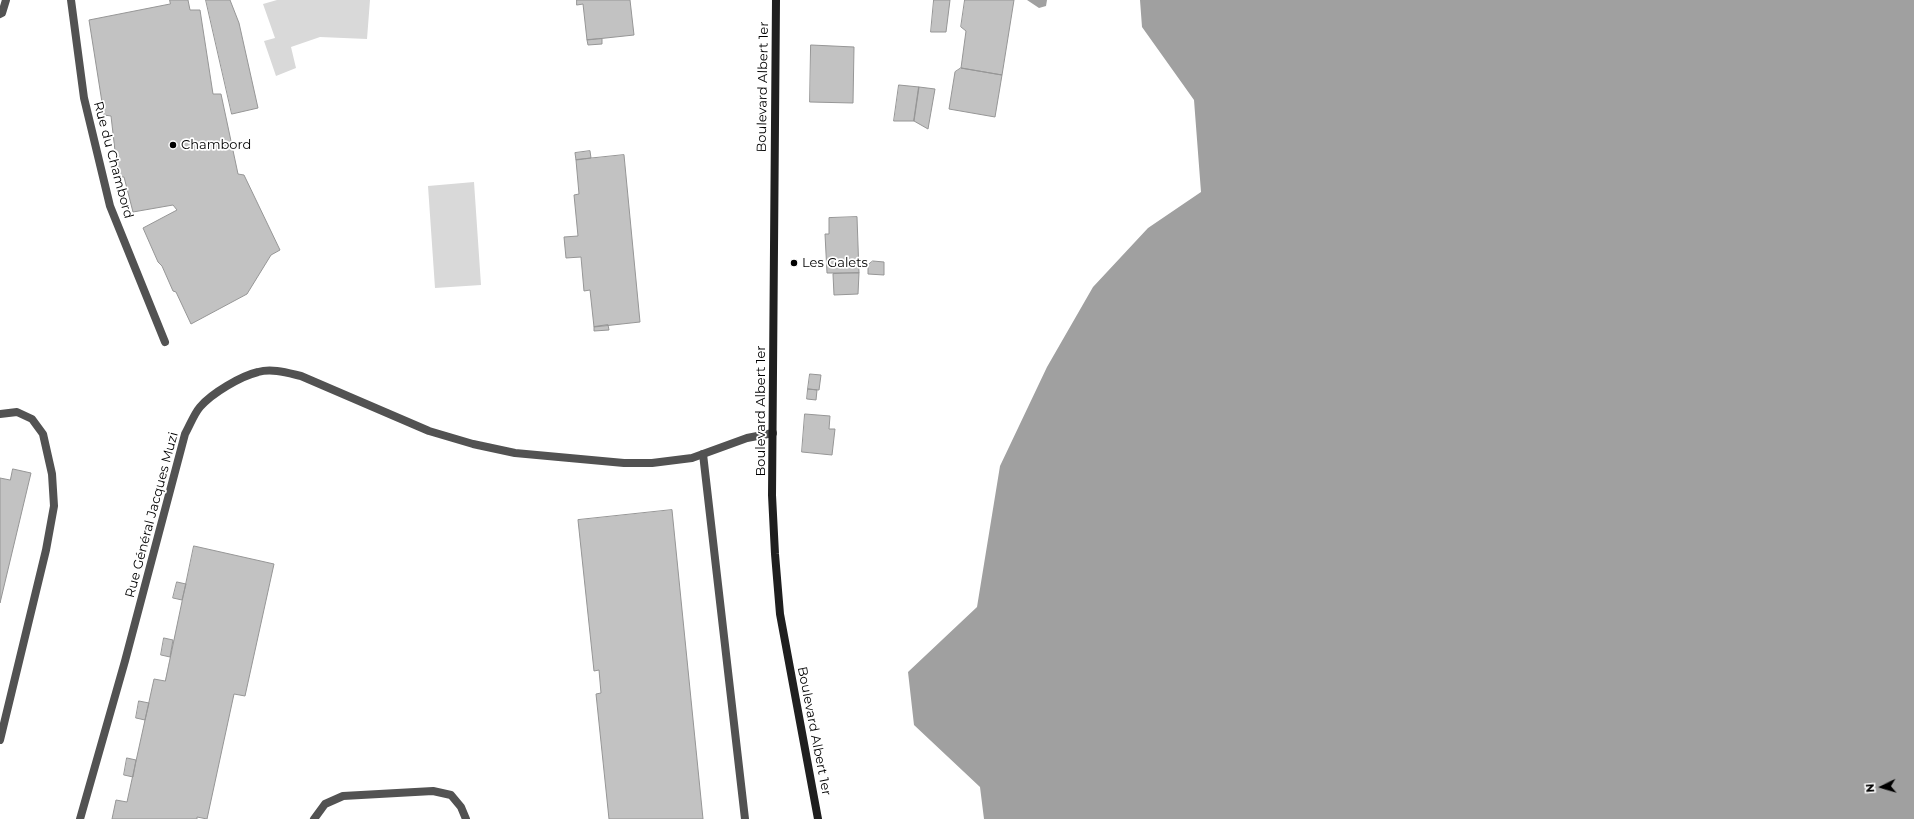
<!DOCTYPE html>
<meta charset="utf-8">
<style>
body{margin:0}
#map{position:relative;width:1914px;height:819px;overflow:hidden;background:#fff;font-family:Montserrat,sans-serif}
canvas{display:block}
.north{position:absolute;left:1862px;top:767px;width:40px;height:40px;-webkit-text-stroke:3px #fff;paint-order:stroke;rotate:265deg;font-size:11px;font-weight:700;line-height:16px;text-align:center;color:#000}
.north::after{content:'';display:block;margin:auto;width:14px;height:18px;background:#000;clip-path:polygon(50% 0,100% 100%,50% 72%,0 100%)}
</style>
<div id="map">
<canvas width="1914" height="819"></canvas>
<div class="north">N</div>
</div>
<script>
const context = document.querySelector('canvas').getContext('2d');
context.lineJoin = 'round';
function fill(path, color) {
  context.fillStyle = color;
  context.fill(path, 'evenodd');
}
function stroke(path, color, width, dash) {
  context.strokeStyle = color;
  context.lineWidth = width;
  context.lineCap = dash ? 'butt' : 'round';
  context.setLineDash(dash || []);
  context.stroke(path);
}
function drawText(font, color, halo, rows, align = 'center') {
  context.font = font + ' Montserrat,sans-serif';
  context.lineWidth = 3.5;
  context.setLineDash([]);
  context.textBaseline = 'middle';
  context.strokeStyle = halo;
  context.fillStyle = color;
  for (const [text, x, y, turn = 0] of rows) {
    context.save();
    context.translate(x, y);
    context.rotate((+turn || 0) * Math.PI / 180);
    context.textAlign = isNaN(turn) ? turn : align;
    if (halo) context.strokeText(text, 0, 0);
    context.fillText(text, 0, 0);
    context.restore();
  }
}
fill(new Path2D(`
 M277 0H370L367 39 320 37 291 47 296 68 276 76 264 41 275 38 263 4Z
 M474 182 481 285 435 288 428 186Z`), '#d9d9d9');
fill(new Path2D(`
 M1027 0H1047L1046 6 1039 8Z
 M1140 0H1914V819H984L980 787 914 725 908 672 977 607 1000 466 1047 367 1093 287 1148 228 1201 192 1194 100 1142 27Z`), '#a0a0a0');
const building = new Path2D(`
 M170 0H188L190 10H200L213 94H221L238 174 244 175 280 250 271 255 247 294 191 324 176 292 173 291 162 266 158 262 143 228 177 210 173 205 133 212 124 177H118L111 116 104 115 89 20 170 4Z
 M206 0H230L239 23 258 108 232 114Z
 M577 0H630L634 35 587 40 583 4 577 5Z
 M934 0H950L946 32H931Z
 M965 0H1014L1002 75 961 68 966 31 961 27Z
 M602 39V44L588 45 587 40Z
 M811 45 854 47 853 103 810 102Z
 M961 68 1002 75 995 117 949 109 955 72Z
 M899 85 919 87 914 121H894Z
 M919 87 935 89 928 129 914 121Z
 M590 151 591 158 576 160 575 153Z
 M624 155 640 322 594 327 590 290 584 291 581 257 566 258 564 237 578 236 574 195 579 194 576 160Z
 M857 217 859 273H827L825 234H829V218Z
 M873 261 884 262V275L868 274V265Z
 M859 273 858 294 834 295 833 274Z
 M608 325 609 330 594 331V327Z
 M810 374 821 375 819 390 808 389Z
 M808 389 817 390 816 400 807 399Z
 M805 414 830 416 829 429H835L832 455 802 452Z
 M13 469 31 473 0 603V478L10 480Z
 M672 510 703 819H609L596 694 601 693 599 670 594 671 578 520Z
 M194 546 274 564 245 696 234 694 207 819 197 817V819H112L116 800 127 802 154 679 165 681Z
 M177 582 186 584 182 600 173 598Z
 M164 638 173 640 170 657 161 655Z
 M139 701 149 703 145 720 136 718Z
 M127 758 136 760 133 777 124 775Z`);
fill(building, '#c2c2c2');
stroke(building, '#969696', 1);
stroke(new Path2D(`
 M0 414 17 412 32 419 43 434 52 474 54 506 46 550 0 740
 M703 454 745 819
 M314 819 325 804 343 796 433 791 451 795 461 807 466 819`), '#525252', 8);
stroke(new Path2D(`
 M71 0 84 98 110 206 165 342
 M0 14 2 13 6 0
 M80 819 125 661 185 434C190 425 194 414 200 407 212 393 241 376 258 372 272 368 288 373 301 376L429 431 473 444 515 453 624 463H652L692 458 747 438 773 433`), '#525252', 8);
stroke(new Path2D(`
 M776 0 772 495 775 554 780 614 818 819`), '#1f1f1f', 8);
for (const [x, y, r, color] of [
 [173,145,4,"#000"],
 [794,263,4,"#000"]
]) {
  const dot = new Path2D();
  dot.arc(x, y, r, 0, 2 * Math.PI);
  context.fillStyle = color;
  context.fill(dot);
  stroke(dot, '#fff', 1.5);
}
drawText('13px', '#000', '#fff', [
 ["Boulevard Albert 1er",763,87,-89],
 ["Rue du Chambord",113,160,75],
 ["Boulevard Albert 1er",761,411,-90],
 ["Rue Général Jacques Muzi",152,515,-75],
 ["Boulevard Albert 1er",814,731,79]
]);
drawText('13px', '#000', '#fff', [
 ["Chambord",181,145],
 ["Les Galets",802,263]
], 'left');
</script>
